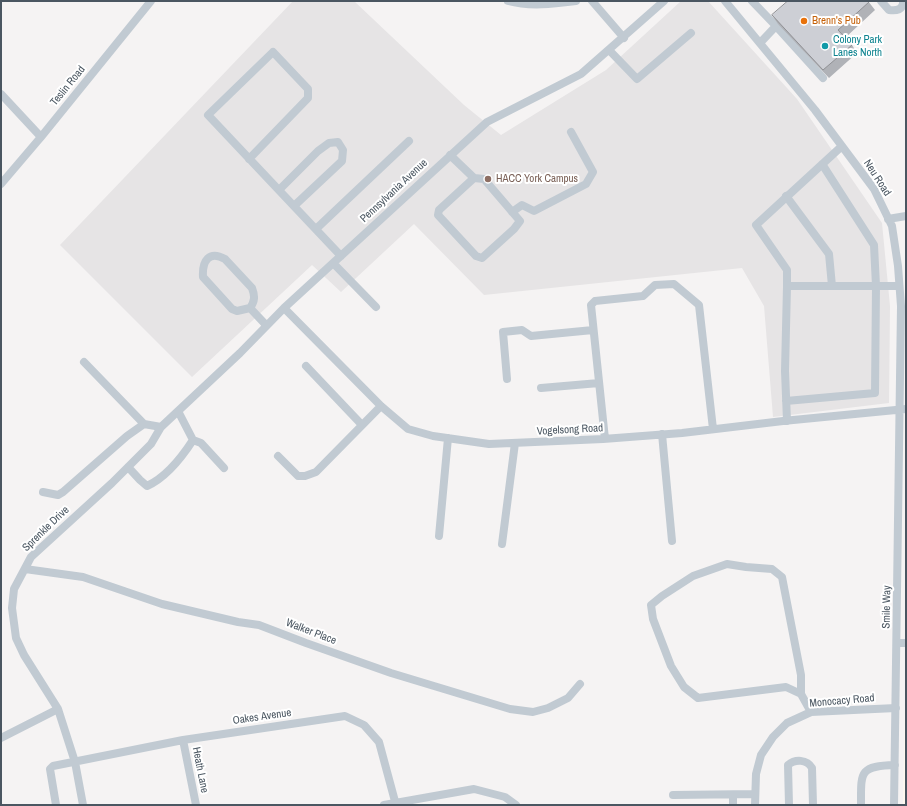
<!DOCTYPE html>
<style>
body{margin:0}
#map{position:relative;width:907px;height:806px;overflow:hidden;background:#f5f3f3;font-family:"Archivo Narrow",sans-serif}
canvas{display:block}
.frame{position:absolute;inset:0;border:2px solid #4a5661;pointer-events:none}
</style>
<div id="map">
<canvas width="907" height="806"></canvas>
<div class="frame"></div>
</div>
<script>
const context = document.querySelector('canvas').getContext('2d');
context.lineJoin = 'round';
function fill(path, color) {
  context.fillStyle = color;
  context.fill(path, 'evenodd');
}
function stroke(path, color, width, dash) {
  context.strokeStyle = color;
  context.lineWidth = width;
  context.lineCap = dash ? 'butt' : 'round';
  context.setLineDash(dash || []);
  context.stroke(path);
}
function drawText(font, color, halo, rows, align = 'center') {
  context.font = font + ' "Archivo Narrow",sans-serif';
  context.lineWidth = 4;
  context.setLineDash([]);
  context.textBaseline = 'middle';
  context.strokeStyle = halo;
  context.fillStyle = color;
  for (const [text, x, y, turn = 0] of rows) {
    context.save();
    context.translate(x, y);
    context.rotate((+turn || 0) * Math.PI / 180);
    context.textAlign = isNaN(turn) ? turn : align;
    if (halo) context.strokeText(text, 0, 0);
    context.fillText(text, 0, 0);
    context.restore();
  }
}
fill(new Path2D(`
 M905 702H906V805H903Z`), '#fdf9ef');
fill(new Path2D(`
 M293 1H354L464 105 501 135 606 70 681 1H708L797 99 882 223 890 306 889 403 773 417 764 306 742 268 484 295 414 224 341 292 312 265 192 377 60 245Z`), '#e6e4e5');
stroke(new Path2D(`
 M508 1C530 7 553 4 576 1
 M592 1 624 38
 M725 1 815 110 874 189 892 226 898 266 901 306 894 805
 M752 1 776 26 760 43
 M881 1 889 10C896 11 904 10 903 1
 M776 26 823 78
 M609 50 637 79 691 33
 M1 94 41 137
 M450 155 474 178 484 179 520 221 514 229 482 258 476 256 438 215 439 210 474 178
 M249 159 308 98V89L273 52 208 115 341 256
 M1 184 41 137 151 1
 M279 190 318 151 329 143 338 142 343 150 342 161 294 206
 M786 196 829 254 832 286
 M512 212 522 205 534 211 586 184 593 172 571 132
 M888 219 906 216
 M316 229 409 141
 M333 263 376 307
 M787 286V270L756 225 842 146
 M250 308C255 301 255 296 252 288L225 259C209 250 202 261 203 277L232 309 237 311 250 308 266 325
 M284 308 381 406 408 429 433 436 489 444 603 439 682 433 783 421 906 409
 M84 362 144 424
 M306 366 362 425
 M507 379 503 332 522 330 531 336 593 330
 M541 388 599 383
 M786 401 875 393 876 286 874 245 822 164
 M787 421 785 371 787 286H899
 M662 434 672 541
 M605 439 591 305 595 301 643 296 655 285 674 284 699 305 713 429
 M193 440 201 443 224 468
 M278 456 298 476H305L316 472 381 406
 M128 467 140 480 147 486C167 477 182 457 193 440L178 411
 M43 492 58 495 63 492 127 436 144 424 161 427
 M439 536 448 438
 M502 544 515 443
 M25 569 83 577 162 604 238 622 259 625 306 643 391 673 510 709 533 712 548 708 568 698 580 684
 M897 643H906
 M801 694 786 687 698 698 684 687 671 666 653 619 651 605 662 596 693 576 727 564 746 567 772 569 782 577 801 675V694L811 712
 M1 738 58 709
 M183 740 196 805
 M673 795 755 794
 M56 805 50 769 53 766 183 740 345 716 364 725 379 742 396 805
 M83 805 75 762 58 709 24 655 16 638 12 608 14 589 31 557 112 483 151 444 161 427 240 353 284 308 487 122 581 74 664 1
 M384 805 474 789 505 797 516 805
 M733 805V795
 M755 805 756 774 761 755 773 737 787 723 811 712 896 708
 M789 805 788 765C795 759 807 759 812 768L813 805
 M861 805C861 772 859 766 895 765`), '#c1cad2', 8);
fill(new Path2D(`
 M868 1 875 10 845 38 852 45 857 53 829 78 778 24 772 15Z`), '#b0b2b7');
const building = new Path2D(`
 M788 1H868L869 2 838 30 852 45 823 70 772 15Z`);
fill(building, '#cdcfd5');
stroke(building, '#909195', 1);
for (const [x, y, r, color] of [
 [804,21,4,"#e8710a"],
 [825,46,4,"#0f9aa8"],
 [488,179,4,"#8d6e63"]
]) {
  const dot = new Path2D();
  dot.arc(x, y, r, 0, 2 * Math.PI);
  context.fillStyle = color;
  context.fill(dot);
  stroke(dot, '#fff', 1.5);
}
drawText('11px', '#c56008', '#fff', [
 ["Brenn's Pub",812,21]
], 'left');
drawText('11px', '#0d838f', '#fff', [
 ["Colony Park",833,40],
 ["Lanes North",833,53]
], 'left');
drawText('11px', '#4a5661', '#fff', [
 ["Teslin Road",68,86,-51],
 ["Neu Road",877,178,57],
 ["Pennsylvania Avenue",394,191,-43],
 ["Vogelsong Road",570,430,-3],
 ["Sprenkle Drive",46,529,-44],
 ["Smile Way",887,607,-89],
 ["Walker Place",311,632,21],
 ["Monocacy Road",842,701,-5],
 ["Oakes Avenue",262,717,-8],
 ["Heath Lane",200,770,79]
]);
drawText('11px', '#785e54', '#fff', [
 ["HACC York Campus",496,179]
], 'left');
</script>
